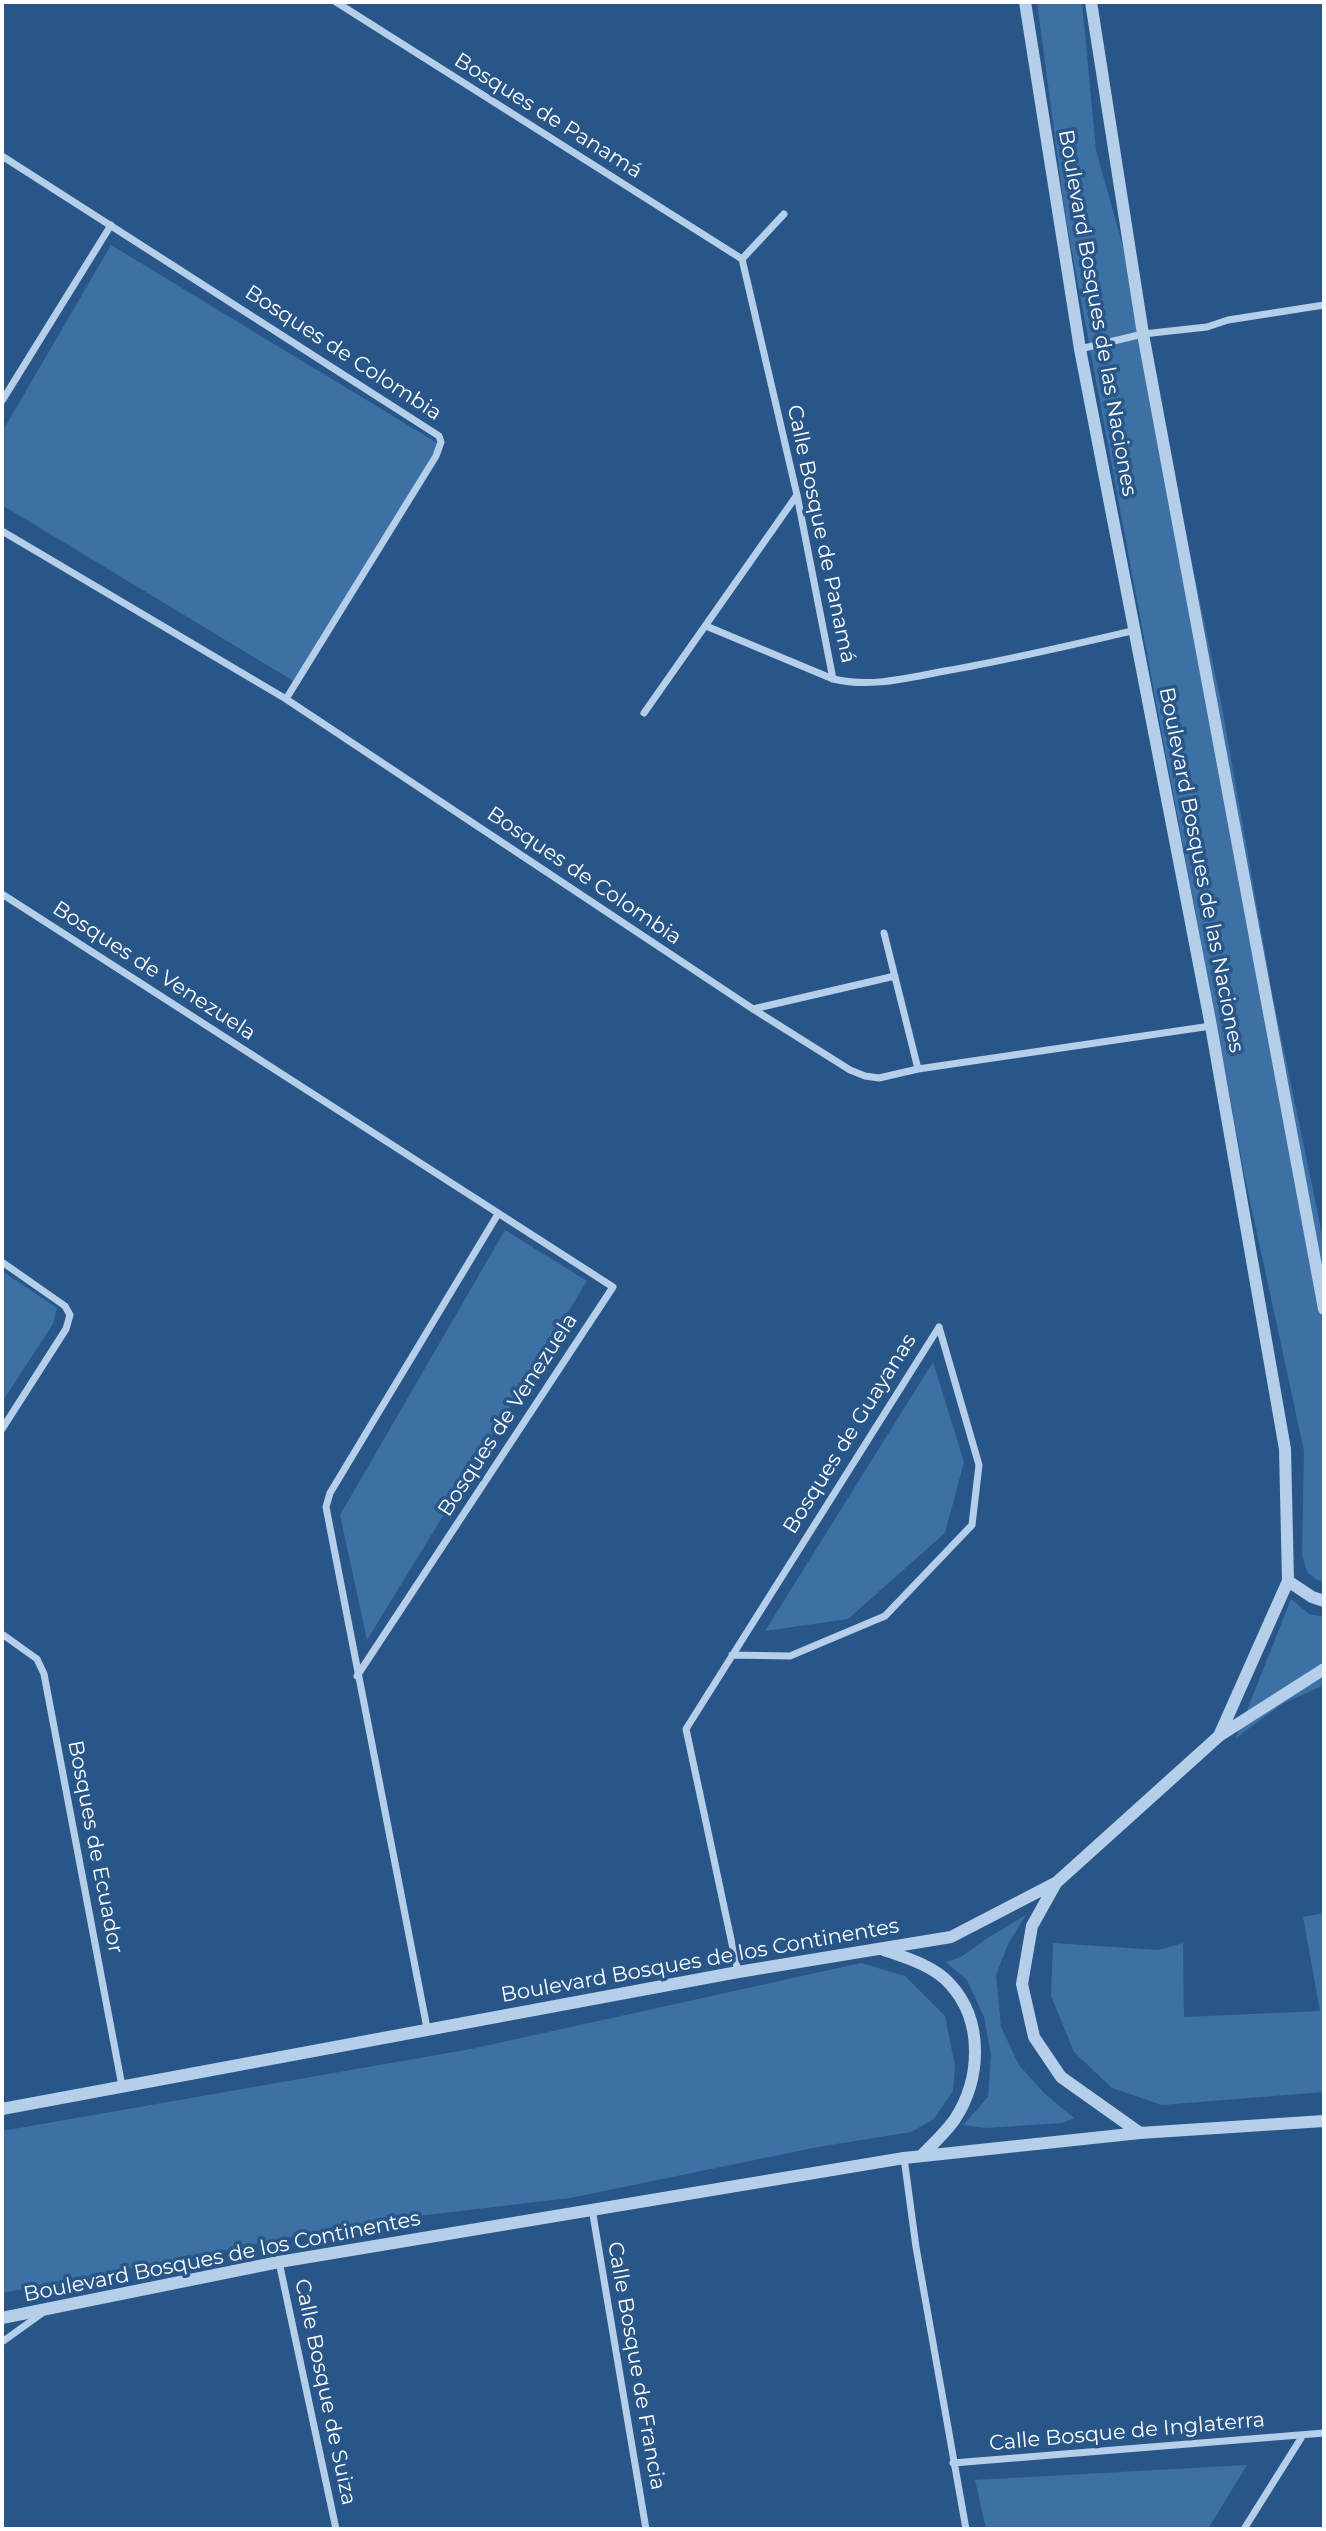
<!DOCTYPE html>
<meta charset="utf-8">
<style>
body{margin:0}
#map{position:relative;width:1326px;height:2531px;overflow:hidden;background:#285689;font-family:Montserrat,sans-serif}
canvas{display:block}
.frame{position:absolute;inset:0;border:4px solid #fff;pointer-events:none}
</style>
<div id="map">
<canvas width="1326" height="2531"></canvas>
<div class="frame"></div>
</div>
<script>
const context = document.querySelector('canvas').getContext('2d');
context.lineJoin = 'round';
function fill(path, color) {
  context.fillStyle = color;
  context.fill(path, 'evenodd');
}
function stroke(path, color, width, dash) {
  context.strokeStyle = color;
  context.lineWidth = width;
  context.lineCap = dash ? 'butt' : 'round';
  context.setLineDash(dash || []);
  context.stroke(path);
}
function drawText(font, color, halo, rows, align = 'center') {
  context.font = font + ' Montserrat,sans-serif';
  context.lineWidth = 7;
  context.setLineDash([]);
  context.textBaseline = 'middle';
  context.strokeStyle = halo;
  context.fillStyle = color;
  for (const [text, x, y, turn = 0] of rows) {
    context.save();
    context.translate(x, y);
    context.rotate((+turn || 0) * Math.PI / 180);
    context.textAlign = isNaN(turn) ? turn : align;
    if (halo) context.strokeText(text, 0, 0);
    context.fillText(text, 0, 0);
    context.restore();
  }
}
fill(new Path2D(`
 M1037 2H1082L1096 150 1135 290 1222 707 1273 998 1318 1214 1324 1246V1582L1317 1580 1307 1572 1302 1555 1304 1451 1244 1173 1066 220Z
 M111 245 439 444 295 682 2 505V432Z
 M505 1230 587 1281 367 1640 340 1515Z
 M2 1271 57 1308 53 1324 2 1402Z
 M933 1362 964 1462 945 1533 848 1619 765 1631Z
 M1291 1599 1309 1614 1324 1617V1685L1282 1704 1236 1738Z
 M1324 1913V2092L1162 2105 1112 2088 1074 2052 1051 1996 1053 1943 1158 1950 1183 1943 1184 2017 1320 2011 1303 1917Z
 M1026 1915 1008 1944 996 1975 1001 2027 1019 2065 1044 2093 1074 2118 1062 2123 986 2128 963 2125 988 2097 991 2055 984 2017 967 1980 946 1962 961 1957 986 1939Z
 M861 1963 905 1976 945 2016 955 2066 953 2091 934 2119 911 2132 818 2147 570 2198 375 2221 2 2293V2131L471 2049Z
 M1247 2465 1208 2529H986L975 2480Z`), '#3d70a5');
stroke(new Path2D(`
 M336 2 742 259
 M2 156 439 436 441 442 436 456 286 699
 M742 259 797 495 833 679
 M742 259 784 214
 M1080 349 1143 334 1207 327 1228 320 1324 305
 M2 401 111 225
 M2 531 286 699 753 1009 850 1070 865 1076 879 1078 918 1069 1211 1026
 M706 626 833 679C871 688 907 678 945 671 1009 660 1072 645 1136 630
 M644 713 797 495
 M2 894 613 1287 357 1676
 M884 933 918 1069
 M753 1009 895 976
 M2 1262 65 1306 70 1315 66 1329 2 1429
 M2 1634 37 1659 44 1674 122 2086
 M732 1655 790 1656 885 1616 972 1525 979 1465 939 1327
 M738 1972 686 1729 939 1327
 M427 2028 326 1507 330 1493 498 1214
 M904 2158 916 2247 966 2529
 M592 2209 646 2529
 M279 2262 336 2529
 M2 2342 41 2314
 M953 2463 1324 2433
 M1244 2529 1303 2435`), '#b5cee9', 7);
stroke(new Path2D(`
 M1025 2 1080 349 1211 1026 1285 1449 1288 1581 1219 1736
 M1091 2 1143 334 1324 1309
 M1288 1581 1312 1597 1324 1601
 M1056 1883 1032 1926 1022 1984 1034 2037 1061 2077 1140 2133
 M884 1950C907 1958 934 1966 950 1984 984 2021 981 2079 955 2119 946 2132 933 2144 922 2155
 M2 2109 738 1972 951 1937 1057 1882 1219 1736 1324 1669
 M2 2318 279 2262 904 2158 1140 2133 1324 2121`), '#b5cee9', 12);
drawText('21px', '#fff', '#285689', [
 ["Bosques de Panamá",548,116,32],
 ["Boulevard Bosques de las Naciones",1097,313,80],
 ["Bosques de Colombia",343,353,33],
 ["Calle Bosque de Panamá",821,534,78],
 ["Boulevard Bosques de las Naciones",1201,870,79],
 ["Bosques de Colombia",584,876,34],
 ["Bosques de Venezuela",154,971,33],
 ["Bosques de Venezuela",508,1415,-57],
 ["Bosques de Guayanas",850,1434,-58],
 ["Bosques de Ecuador",95,1847,79],
 ["Boulevard Bosques de los Continentes",700,1961,-10],
 ["Boulevard Bosques de los Continentes",222,2257,-11],
 ["Calle Bosque de Francia",636,2366,80],
 ["Calle Bosque de Suiza",325,2392,78],
 ["Calle Bosque de Inglaterra",1127,2432,-5]
]);
</script>
